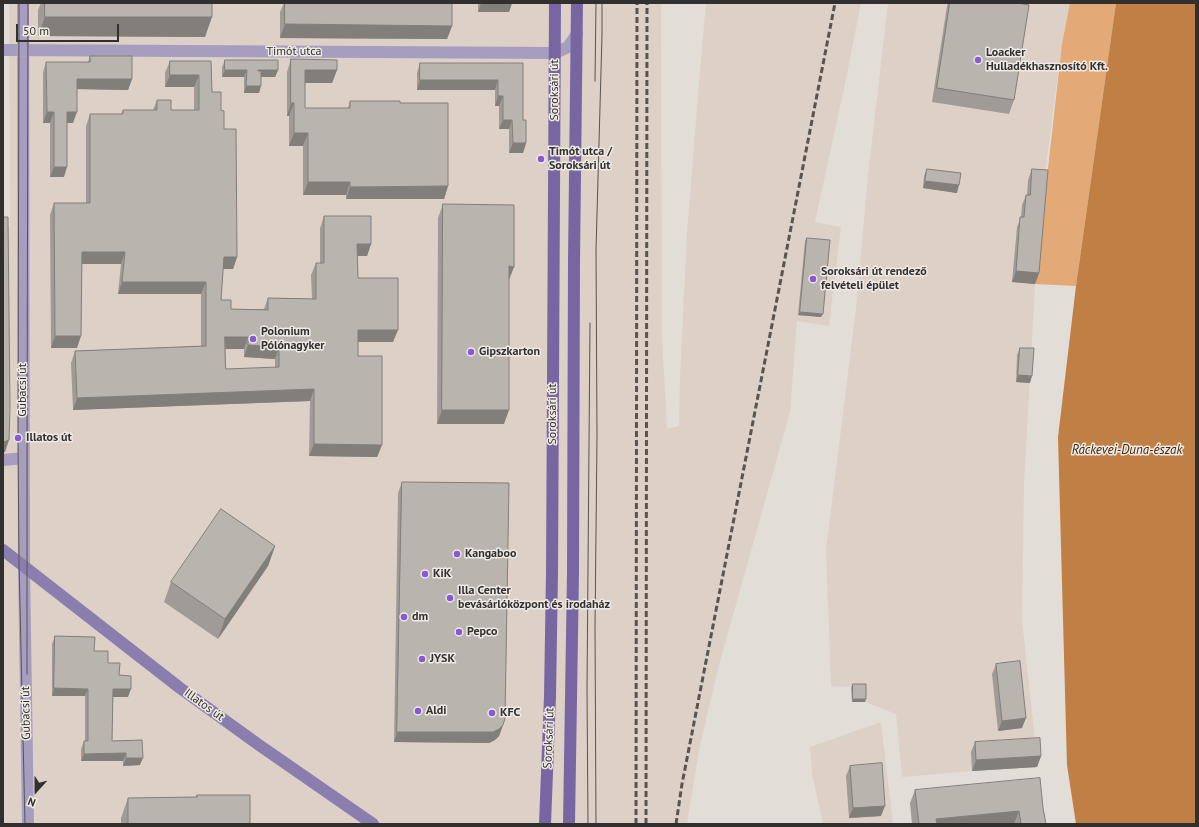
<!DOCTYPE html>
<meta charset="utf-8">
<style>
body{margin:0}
#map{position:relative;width:1199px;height:827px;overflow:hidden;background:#e3ddd8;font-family:"PT Sans",sans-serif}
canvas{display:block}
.frame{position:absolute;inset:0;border:4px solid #32302e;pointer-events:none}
.north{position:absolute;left:16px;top:771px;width:40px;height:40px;-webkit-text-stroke:3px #f0eae5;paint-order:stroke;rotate:201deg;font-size:11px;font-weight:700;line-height:16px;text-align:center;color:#32302e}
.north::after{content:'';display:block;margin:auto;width:14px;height:18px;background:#32302e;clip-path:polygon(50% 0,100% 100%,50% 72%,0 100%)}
.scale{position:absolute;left:16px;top:24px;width:103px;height:18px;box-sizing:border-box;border:2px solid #32302e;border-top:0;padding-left:5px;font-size:12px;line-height:14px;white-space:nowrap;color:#32302e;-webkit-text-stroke:3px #f0eae5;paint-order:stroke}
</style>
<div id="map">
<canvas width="1199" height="827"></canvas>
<div class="frame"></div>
<div class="north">N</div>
<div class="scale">50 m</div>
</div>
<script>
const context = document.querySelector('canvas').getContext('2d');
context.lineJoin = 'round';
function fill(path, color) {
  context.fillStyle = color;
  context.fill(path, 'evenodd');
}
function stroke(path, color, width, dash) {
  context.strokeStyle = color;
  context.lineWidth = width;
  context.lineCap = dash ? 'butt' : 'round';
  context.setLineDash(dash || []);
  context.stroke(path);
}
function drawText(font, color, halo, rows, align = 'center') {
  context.font = font + ' "PT Sans",sans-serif';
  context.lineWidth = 3;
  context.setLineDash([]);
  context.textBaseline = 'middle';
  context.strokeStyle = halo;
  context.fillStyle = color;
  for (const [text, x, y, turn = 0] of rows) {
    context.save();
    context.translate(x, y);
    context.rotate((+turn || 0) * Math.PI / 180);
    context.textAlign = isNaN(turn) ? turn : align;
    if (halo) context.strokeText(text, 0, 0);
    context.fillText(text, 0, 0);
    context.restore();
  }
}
fill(new Path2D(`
 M9 3H661L662 337 667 429 679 426 680 377 687 233 700 70 706 3H861L845 84 815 222 841 227 829 326 797 321 790 412 718 669 699 750 687 824H3V226L10 227Z
 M888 3H1070L1062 44 1044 181 1035 284 1024 485 1022 620 1036 749 1037 767 972 771 902 777 896 714 865 702H852L851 687 831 686 826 550 856 308 868 175Z
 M881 722 893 824H902H823L812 774 810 747Z`), '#ddd1c7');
fill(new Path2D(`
 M1070 3H1116L1076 286 1035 284 1062 44Z`), '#e3a976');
fill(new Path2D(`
 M1116 3H1196V824H1076L1067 765 1058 437 1076 286Z`), '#c08045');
stroke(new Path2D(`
 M23 3 24 566 28 824
 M3 50 555 53 568 47 577 34
 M3 460 24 458`), '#a69dbf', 12);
stroke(new Path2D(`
 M3 550 180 688 259 745 373 824`), '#8b7dae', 12);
stroke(new Path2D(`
 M545 824 550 696 552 573 555 3
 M569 824 573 572 574 261 577 3`), '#7866a2', 12);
stroke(new Path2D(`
 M19 3 18 438 19 562 25 824
 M595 81 596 3
 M27 674V454L28 3
 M588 824 587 689 590 323
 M596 824 595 626 597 436 596 250 602 35V3`), '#575452', 1);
stroke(new Path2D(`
 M636 824 637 3
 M646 824 647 3
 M676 824 682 784 835 3`), '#575452', 3, [6, 3]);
fill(new Path2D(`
 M41 3H212L205 37 38 36V10Z
 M284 3H452V26L447 39 280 38V12Z
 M478 3H512L509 12H478Z
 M948 3H1018L1014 100 1009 114 932 102 947 6Z
 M90 56 132 79 128 90 77 89 73 123H67L64 177H50V123H43V72L46 62H88Z
 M291 59 337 70 332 83H305V108H348L350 101 400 103 448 186 444 199H346V195H303V146H289V116H287V72Z
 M225 60 278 70 275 77H261L259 93H244V77H222V67Z
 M170 61H211L212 92 221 110 224 129 237 257 233 269H223L221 300 231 309H264L268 298 312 299 311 275 316 263H320V228L324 216 371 244 367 256H357L358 278 393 342H358V356L382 445 377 457 309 456 310 401 73 410 71 363 75 351 201 346V294H118L121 264H82L77 348H51L50 215 54 203H86V126L90 114H121L123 110H153L157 100 171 110H194V87H165V73ZM225 349H244V357L275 359V368L226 369Z
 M420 63H523V120L526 143 523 153H509V129H499V106H495V90H417V73Z
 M927 169 957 193 923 188 924 176Z
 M1032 169 1039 273 1035 284 1012 282 1017 227 1021 217 1022 205 1026 195H1027L1028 180Z
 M443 204 509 279 504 424H437L438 218Z
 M807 238 821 317 798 315 805 241Z
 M1020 348 1030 383 1016 382 1017 355Z
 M402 482 503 725 499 736 495 740 489 743 394 742 398 493Z
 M275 546 268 566 218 639 164 602 171 582Z
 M55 636 94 651 108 663 119 675 128 697H113L112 741 140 765 123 766V761H81V749L84 741H85V696H52V644Z
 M996 664 1022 728 998 731 992 674Z
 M853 684 865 702H852L851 687Z
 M975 742 1041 756 1037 767 972 771 971 752Z
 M850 766 881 816 849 818 846 776Z
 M915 790 1043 808 1046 824H912L910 803Z
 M197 795 250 824H121V818L128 798 196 797Z`), '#a09b96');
fill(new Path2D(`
 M481 3H512L509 12H478Z
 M45 17H212L205 37 38 36Z
 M285 24 452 26 447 39 280 38Z
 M225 70H247L244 77H222Z
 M258 70H278L275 77H255Z
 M305 70H337L332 83H301Z
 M170 75H199L194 87H165Z
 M77 79H132L128 90 73 89Z
 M420 80H498L495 90H417Z
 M246 86H261L259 93H244Z
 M498 96H503L499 106H495Z
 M291 103H294L289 116H287Z
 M47 112H54L50 123H43Z
 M67 112H77L73 123H63Z
 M503 120H512L509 129H499Z
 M294 133H308L303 146H289Z
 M513 143H526L523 153H509Z
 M54 167H67L64 177H50Z
 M925 181 959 185 957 193 923 188Z
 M308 182H350L346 195H303Z
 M448 186 444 199H346L350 187Z
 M357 244H371L367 256H353Z
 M82 252H125L121 264H78Z
 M224 257H237L233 269H219Z
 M509 266 514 267 509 280Z
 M1016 271 1039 273 1035 284 1012 282Z
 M122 282H206L201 294H118Z
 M800 312 823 314 821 317 798 315Z
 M358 330H398L393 342H353Z
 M55 336H81L77 348H51Z
 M225 337H248L244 349H220Z
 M248 345 279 347 275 359 244 357Z
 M1018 375 1032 376 1030 383 1016 382Z
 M314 389 310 401 73 410 77 398Z
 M442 410H509L504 424H437Z
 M9 440 5 452 3 453V442Z
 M314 444 382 445 377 457 309 456Z
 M275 546 268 566 218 639 225 619Z
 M54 688 88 689 85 696H52Z
 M113 689H131L128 697H111Z
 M853 699H866L865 702H852Z
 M1026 718 1022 728 998 731 1002 721Z
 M503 725 499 736 495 740 489 743 394 742 397 732Z
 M126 753 123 761H81L84 754Z
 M1041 756 1037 767 972 771 976 760Z
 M126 758H143L140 765 123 766Z
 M885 806 881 816 849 818 853 808Z
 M1019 811 1014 824H934L936 819Z`), '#827e7a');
const building = new Path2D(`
 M45 3H212V17H45Z
 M285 3H452V26L285 24Z
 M950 3H1018L1029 5 1014 100 937 88Z
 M90 56H132V79H77V112H67V167H54V112H47L46 62H90Z
 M291 59 337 60V70H305V108H350V101H400V103H448V186L350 187V182H308V133H294V103H291Z
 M225 60H278V70H258V71H261V86H246L247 70H225Z
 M170 61H211L212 92H221V110L224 111V129H236L237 257H224L221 300H231V309L268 310V298L316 299V263H324V216H371V244H357L358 278H398V330H358V356H382V445L314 444V389L77 398 75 351 206 346V282H122L125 252H82L81 336H55L54 203H90V114H123V110H157V100H171V110H199V75H170ZM225 337H248V345L279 347V367L226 369Z
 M420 63H523V120H526V143H513L512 120H503V96H498V80H420Z
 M927 169 961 173 959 185 925 181Z
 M1032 169 1048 170 1039 273 1016 271 1020 217H1024L1026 195H1030Z
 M443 204 514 205V267L509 266V410H442Z
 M3 217H8L10 407 9 440 3 442Z
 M807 238 830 240 823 314 800 312Z
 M1020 348H1034L1032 376 1018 375Z
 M402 482 509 483 505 718 503 725 499 729 493 732H397Z
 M221 509 275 546 225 619 171 582Z
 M55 636 95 637 94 651H108V663H120L119 675 131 676V689H113L112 741 142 740 143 758H126V753L84 754V741H88V689L54 688Z
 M1020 661 1026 718 1002 721 996 664Z
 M853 684H866V699H853Z
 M1040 738 1041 756 976 760 975 742Z
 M882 763 885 806 853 808 850 766Z
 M1040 778 1043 808 1046 824H1021L1019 811 936 819 937 824H919L915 790Z
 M197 795H250V824H128V798L197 797Z`);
fill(building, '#bab4af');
stroke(building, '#827e7a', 1);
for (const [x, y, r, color] of [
 [978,60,4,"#865ad4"],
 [541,159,4,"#865ad4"],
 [813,279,4,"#865ad4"],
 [253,339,4,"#865ad4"],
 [471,352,4,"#865ad4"],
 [18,438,4,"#865ad4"],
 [457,554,4,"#865ad4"],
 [425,574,4,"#865ad4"],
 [450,598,4,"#865ad4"],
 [404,617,4,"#865ad4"],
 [459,632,4,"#865ad4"],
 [422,659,4,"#865ad4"],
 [418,711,4,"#865ad4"],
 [492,713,4,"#865ad4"]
]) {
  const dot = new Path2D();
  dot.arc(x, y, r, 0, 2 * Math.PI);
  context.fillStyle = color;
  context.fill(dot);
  stroke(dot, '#f0eae5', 1.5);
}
drawText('12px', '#32302e', '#f0eae5', [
 ["Timót utca",294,52],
 ["Soroksári út",555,90,-90],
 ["Gubacsi út",23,390,-90],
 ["Soroksári út",553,414,-90],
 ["Illatos út",204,705,36],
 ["Gubacsi út",26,713,-91],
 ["Soroksári út",549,738,-88]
]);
drawText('bold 12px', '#32302e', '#f0eae5', [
 ["Loacker",986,53],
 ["Hulladékhasznosító Kft.",986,67],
 ["Timót utca /",549,152],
 ["Soroksári út",549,166],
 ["Soroksári út rendező",821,272],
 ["felvételi épület",821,286],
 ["Polonium",261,332],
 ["Pólónagyker",261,346],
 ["Gipszkarton",479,352],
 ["Illatos út",26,438],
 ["Kangaboo",465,554],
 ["KiK",433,574],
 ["Illa Center",458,591],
 ["bevásárlóközpont és irodaház",458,605],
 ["dm",412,617],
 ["Pepco",467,632],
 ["JYSK",430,659],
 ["Aldi",426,711],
 ["KFC",500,713]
], 'left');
drawText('italic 13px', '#40250b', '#f0eae5', [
 ["Ráckevei-Duna-észak",1127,450]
]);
</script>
